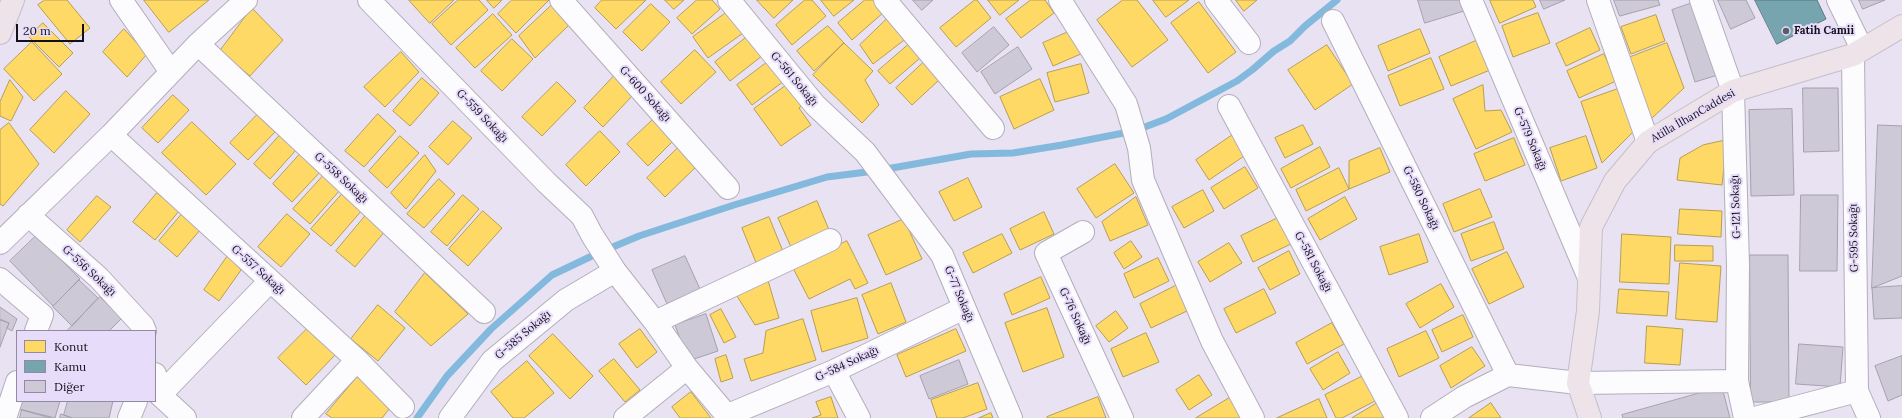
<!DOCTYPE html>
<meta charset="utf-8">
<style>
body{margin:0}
#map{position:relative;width:1902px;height:418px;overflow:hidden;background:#e8e2f3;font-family:Lora,serif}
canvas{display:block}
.legend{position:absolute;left:16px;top:330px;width:140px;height:72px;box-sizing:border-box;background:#e7dcf9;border:1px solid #938aa0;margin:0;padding:5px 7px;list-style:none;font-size:12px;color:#14101a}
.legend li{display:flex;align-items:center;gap:8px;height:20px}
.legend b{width:20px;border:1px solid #938aa0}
.scale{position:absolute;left:16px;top:24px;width:68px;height:18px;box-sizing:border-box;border:2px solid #14101a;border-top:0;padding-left:5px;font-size:12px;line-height:14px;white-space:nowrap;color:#14101a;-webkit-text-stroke:3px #e7dcf9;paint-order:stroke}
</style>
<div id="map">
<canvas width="1902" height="418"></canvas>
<ul class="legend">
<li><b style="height:11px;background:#ffd966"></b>Konut</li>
<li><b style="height:11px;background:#76a5af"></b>Kamu</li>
<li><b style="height:11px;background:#cec9d6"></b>Diğer</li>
</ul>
<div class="scale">20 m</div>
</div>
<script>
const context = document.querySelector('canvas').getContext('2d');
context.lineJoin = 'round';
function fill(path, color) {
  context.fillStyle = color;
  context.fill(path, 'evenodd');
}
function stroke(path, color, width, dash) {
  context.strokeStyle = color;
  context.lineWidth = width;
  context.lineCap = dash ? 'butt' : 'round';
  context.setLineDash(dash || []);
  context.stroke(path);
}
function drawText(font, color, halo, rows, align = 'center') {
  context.font = font + ' Lora,serif';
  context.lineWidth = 4;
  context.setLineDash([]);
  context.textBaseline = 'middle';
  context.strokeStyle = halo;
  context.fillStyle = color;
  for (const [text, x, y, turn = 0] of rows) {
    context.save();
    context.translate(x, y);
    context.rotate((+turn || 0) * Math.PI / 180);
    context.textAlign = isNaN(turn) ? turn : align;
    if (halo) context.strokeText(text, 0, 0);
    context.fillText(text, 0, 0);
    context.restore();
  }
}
const homes = new Path2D(`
 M45 0H67L90 28 70 44 38 5Z
 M144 0H209L169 32Z
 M409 0H454L430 23Z
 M458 0H479L488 10 451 45 432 24Z
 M487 0H502L494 8Z
 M512 0H549L516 33 498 14Z
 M602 0H646L616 29 595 8Z
 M665 0H684L674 9Z
 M697 0H712L720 9 692 34 677 18Z
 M757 0H793L774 18Z
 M805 0H812L826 16 792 45 776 25Z
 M821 0H854L834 16Z
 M865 0H874L884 12 852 40 838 23Z
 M975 0H977L991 18 956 47 940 28Z
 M988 0H1019L1000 15Z
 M1031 0H1045L1054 13 1021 38 1006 19Z
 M1123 0H1137L1168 40 1132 67 1097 20Z
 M1153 0H1189L1166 17Z
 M1236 0H1257L1244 11Z
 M1490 0H1533L1536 7 1500 23Z
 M1199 2 1236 52 1208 73 1171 23Z
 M651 4 670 22 642 51 623 32Z
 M552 5 570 24 535 58 519 36Z
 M252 8 283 40 250 76 220 51Z
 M730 10 746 31 708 58 693 37Z
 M1538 13 1550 43 1513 57 1502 26Z
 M493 14 512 35 475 68 456 48Z
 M1656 15 1665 41 1631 54 1621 27Z
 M889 17 912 34 873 64 860 45Z
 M43 23 73 53 59 67 29 37Z
 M828 26 844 43 814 71 797 51Z
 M1590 28 1600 50 1566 66 1556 44Z
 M124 29 147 54 127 77 103 52Z
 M1420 29 1430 53 1388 71 1378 46Z
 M1073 30 1083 53 1053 66 1043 43Z
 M752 33 767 52 730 81 715 62Z
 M512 39 533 59 502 91 481 71Z
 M1478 40 1490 70 1451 86 1439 57Z
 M32 42 62 74 34 101 4 69Z
 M844 43 873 71 865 80 879 105 862 123 813 75Z
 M1667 43 1684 88 1651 119 1628 58Z
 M908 45 920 58 890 84 878 71Z
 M1327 45 1353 84 1315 110 1288 70Z
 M695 50 716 72 681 104 661 82Z
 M401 52 419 72 385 107 364 87Z
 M1604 54 1616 81 1579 98 1567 71Z
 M773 58 788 78 752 105 737 85Z
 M1431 58 1444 89 1400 106 1388 76Z
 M923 63 939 80 912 105 896 88Z
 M1081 64 1089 93 1055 102 1047 73Z
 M614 76 633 95 603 127 584 108Z
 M422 78 439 93 410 126 393 111Z
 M1040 79 1054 110 1014 129 1000 97Z
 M10 80 23 97 11 121 0 116V102Z
 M557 82 576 101 542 136 522 117Z
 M788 84 803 105 799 108 811 125 781 146 754 109Z
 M1483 85 1485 111 1501 110 1512 132 1476 149 1453 99Z
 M1618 89 1633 132 1602 163 1581 102Z
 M66 91 90 114 54 153 30 130Z
 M173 95 189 110 158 143 142 128Z
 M378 114 396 131 364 167 345 151Z
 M257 115 275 132 248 160 230 143Z
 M657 116 677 137 648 166 627 144Z
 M453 121 472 138 448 165 429 147Z
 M192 122 236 164 206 195 162 153Z
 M9 123 39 164 3 206 0 204V130Z
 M1303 125 1313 144 1285 158 1275 138Z
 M600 131 620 152 586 186 566 165Z
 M1234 134 1247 154 1209 180 1196 160Z
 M280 135 296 150 270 179 254 164Z
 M400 136 419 153 387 188 369 171Z
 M1586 136 1597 168 1561 181 1550 148Z
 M1514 138 1525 165 1485 181 1474 154Z
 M1727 140 1722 185 1677 180 1680 158 1703 145Z
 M681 145 699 164 665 197 647 178Z
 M1320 147 1330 167 1291 188 1281 169Z
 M1380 148 1390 172 1349 189V161Z
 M301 153 321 171 292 202 273 184Z
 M425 155 436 171 406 209 391 193Z
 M1115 164 1134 193 1096 218 1077 189Z
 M1245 167 1258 188 1224 209 1211 188Z
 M1339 168 1349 189 1306 211 1296 190Z
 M324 175 340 190 310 224 293 209Z
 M968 178 982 207 954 221 939 192Z
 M439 179 455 194 424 228 407 214Z
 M1480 189 1492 217 1454 232 1443 204Z
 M1203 190 1214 211 1184 228 1172 207Z
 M344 192 363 209 331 246 311 229Z
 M157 193 179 211 155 240 133 222Z
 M463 195 479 209 447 246 431 232Z
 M97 196 111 207 80 242 67 230Z
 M1136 197 1148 225 1110 241 1102 222Z
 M1345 197 1357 219 1320 240 1308 219Z
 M817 201 829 230 791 247 778 218Z
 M1680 209 1722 211 1721 237 1678 234Z
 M483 211 502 228 468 266 449 249Z
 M1044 212 1054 234 1020 250 1010 229Z
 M182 214 200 230 177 257 159 241Z
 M287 214 310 234 281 267 258 247Z
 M367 214 386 230 355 267 336 251Z
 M769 217 784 254 757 265 742 228Z
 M1280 217 1293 243 1253 262 1241 236Z
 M904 219 922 259 886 275 868 235Z
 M1494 222 1504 249 1471 261 1461 234Z
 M1002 234 1012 253 973 273 963 253Z
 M1419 234 1428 262 1389 275 1380 247Z
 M1622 234 1671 237 1669 284 1620 282Z
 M847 241 868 283 855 289 850 279 809 299 793 268Z
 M1131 241 1142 257 1124 269 1114 253Z
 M1229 243 1242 263 1210 282 1198 262Z
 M1675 245 1713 246V261H1675Z
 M1289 251 1300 274 1270 290 1258 268Z
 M1507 252 1524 287 1489 304 1472 269Z
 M229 254 241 270 219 301 204 290Z
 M1158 258 1169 281 1134 298 1124 274Z
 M1680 263 1721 266 1717 322 1676 319Z
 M425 273 468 314 431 346 395 312Z
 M767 277 779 318 755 325 737 296Z
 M1041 277 1050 298 1012 315 1004 294Z
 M891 283 906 322 878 334 862 295Z
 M1441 284 1454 307 1420 328 1406 304Z
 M1177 285 1189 310 1151 328 1140 304Z
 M1264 289 1276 313 1236 333 1224 309Z
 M1619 289 1669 292 1667 316 1617 313Z
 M857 298 868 338 822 352 811 311Z
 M378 305 405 328 378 361 351 339Z
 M1047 308 1064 357 1023 372 1005 323Z
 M721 309 736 337 724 343 710 315Z
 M1116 311 1128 328 1109 342 1096 326Z
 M1463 315 1473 337 1442 352 1432 330Z
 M803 319 816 360 751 381 744 359 763 353 766 331Z
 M1332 323 1344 344 1307 364 1296 343Z
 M311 325 338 352 306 385 278 358Z
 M1647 326 1683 329 1680 365 1645 363Z
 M640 329 657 352 637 368 619 344Z
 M956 329 966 351 906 377 897 355Z
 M1426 331 1439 358 1399 377 1387 349Z
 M1146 333 1159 362 1123 377 1111 349Z
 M553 334 593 376 570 399 529 356Z
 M1472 347 1485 366 1451 388 1440 366Z
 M1338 352 1350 373 1323 390 1310 369Z
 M726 355 733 378 721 382 715 359Z
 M614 359 640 390 625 402 599 371Z
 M527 361 554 393 524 418H513L491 392Z
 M359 375 393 404 382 418H332L326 414Z
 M1199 375 1212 395 1189 410 1176 390Z
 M1365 375 1377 400 1342 418H1336L1325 395Z
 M978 383 987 409 963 418H937L931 400Z
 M691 392 711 418H680L672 407Z
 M831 397 838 418H812L821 415 816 402Z
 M1098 397 1106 418H1047V417Z
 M1231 397 1241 417 1239 418H1196Z
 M1319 399 1327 418H1277Z
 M1379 402 1389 418H1352Z
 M1491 403 1501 418H1469Z
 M991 413 993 418H979Z`);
fill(homes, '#ffd966');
stroke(homes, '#b89d4f', 1);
const public = new Path2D(`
 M1755 0H1817L1826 19 1777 44Z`);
fill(public, '#76a5af');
stroke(public, '#597882', 1);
stroke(new Path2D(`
 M417 418 447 376 491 329 552 275 596 254 639 236 734 205 827 177 875 171 971 154 1013 153 1062 145 1134 131 1166 119 1237 81 1252 70 1274 51 1290 41 1305 26 1337 0`), '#83b9dd', 7);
const building = new Path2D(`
 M913 0H933L922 10Z
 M1418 0H1461L1464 11 1425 23Z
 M1540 0H1565L1544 9Z
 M1614 0H1658L1660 5 1620 16Z
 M1718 0H1746L1755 18 1731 29Z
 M1859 0H1885L1863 9Z
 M1698 1 1721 74 1695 82 1672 10Z
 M994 27 1009 45 977 72 962 53Z
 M1018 47 1032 69 995 94 981 72Z
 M1803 88H1838L1839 151 1804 152Z
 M1792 109 1794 195 1751 196 1749 110Z
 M1878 125 1902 126V276L1872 288Z
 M1801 195H1838L1837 271H1800Z
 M37 235 80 279 53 306 10 261Z
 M1750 255H1788L1789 402H1751Z
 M685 256 700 289 667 304 652 270Z
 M79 280 98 298 72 326 53 307Z
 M1902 286V318L1874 319 1872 288Z
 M100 297 122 318 109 331H67Z
 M0 307 17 319 12 331 7 328 9 323 0 319Z
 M706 314 718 351 688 361 675 325Z
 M0 320 9 323 0 347Z
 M1799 344 1843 347 1840 387 1796 384Z
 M1902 356V395L1888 401 1875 366Z
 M959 360 968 384 929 399 920 376Z
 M1722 387 1730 418H1623L1622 415Z
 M22 401H60L55 418 19 409Z
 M68 401H113L109 418H72L64 415Z
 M22 410 51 418H20Z
 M61 414 72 418H60Z`);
fill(building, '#cec9d6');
stroke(building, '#a5a0ad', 1);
const minor = new Path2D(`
 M121 0 171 72
 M369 0 547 183 582 216 592 235 615 271 655 322 687 368 729 418
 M561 0 728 188
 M729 0 815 105 865 152 942 255 1011 418
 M885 0 993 128
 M1060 0 1126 104 1139 148 1143 180 1212 341 1253 418
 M1216 0 1249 43
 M1471 0 1589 278
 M1598 0 1648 142
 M1701 0 1733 91 1738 265 1737 381 1745 418
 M1838 0 1862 49
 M1333 21 1508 375
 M198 44 484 312
 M1853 55 1857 391 1869 418
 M1229 106 1397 418
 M111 135 357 360 403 407
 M28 215 99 278 143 326 145 331
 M1083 232 1046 253 1122 418
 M0 243 111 135 198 44 246 0
 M0 279 42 315 36 331
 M655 322 830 240
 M834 371 859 418
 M155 374 160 395 185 418
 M160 395 270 281
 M728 415 834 371 964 308
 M5 418 17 382
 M129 418 136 401
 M303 418 357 360
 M450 418 492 361 566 300 615 271
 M625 418 687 368
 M1432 418 1464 397 1508 375 1578 383 1737 381
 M1755 418 1857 391`);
const major = new Path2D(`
 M0 33 13 0
 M1590 418 1578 383 1588 311 1591 227 1615 181 1648 142 1733 91 1853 55 1902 26`);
stroke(minor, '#b3aeba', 24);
stroke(major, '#c4c0c9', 24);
stroke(minor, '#fcfbfd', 22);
stroke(major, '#ede3e8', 22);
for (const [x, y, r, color] of [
 [1786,31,4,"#5e5a66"]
]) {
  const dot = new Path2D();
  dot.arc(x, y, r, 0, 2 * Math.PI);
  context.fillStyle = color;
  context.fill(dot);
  stroke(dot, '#e7dcf9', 1.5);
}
drawText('bold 11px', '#14101a', '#e7dcf9', [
 ["Fatih Camii",1794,31]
], 'left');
drawText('11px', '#14101a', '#e7dcf9', [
 ["G-561 Sokağı",794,79,50],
 ["G-600 Sokağı",645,94,48],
 ["G-559 Sokağı",482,116,46],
 ["Atilla İlhanCaddesi",1693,116,-30],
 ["G-579 Sokağı",1530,139,67],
 ["G-558 Sokağı",341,178,43],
 ["G-580 Sokağı",1421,198,64],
 ["G-121 Sokağı",1736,207,-92],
 ["G-595 Sokağı",1854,238,-91],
 ["G-581 Sokağı",1313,262,62],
 ["G-557 Sokağı",258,270,42],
 ["G-556 Sokağı",89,271,43],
 ["G-77 Sokağı",959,294,67],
 ["G-76 Sokağı",1075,316,65],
 ["G-585 Sokağı",523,335,-40],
 ["G-584 Sokağı",847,364,-25]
]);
</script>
